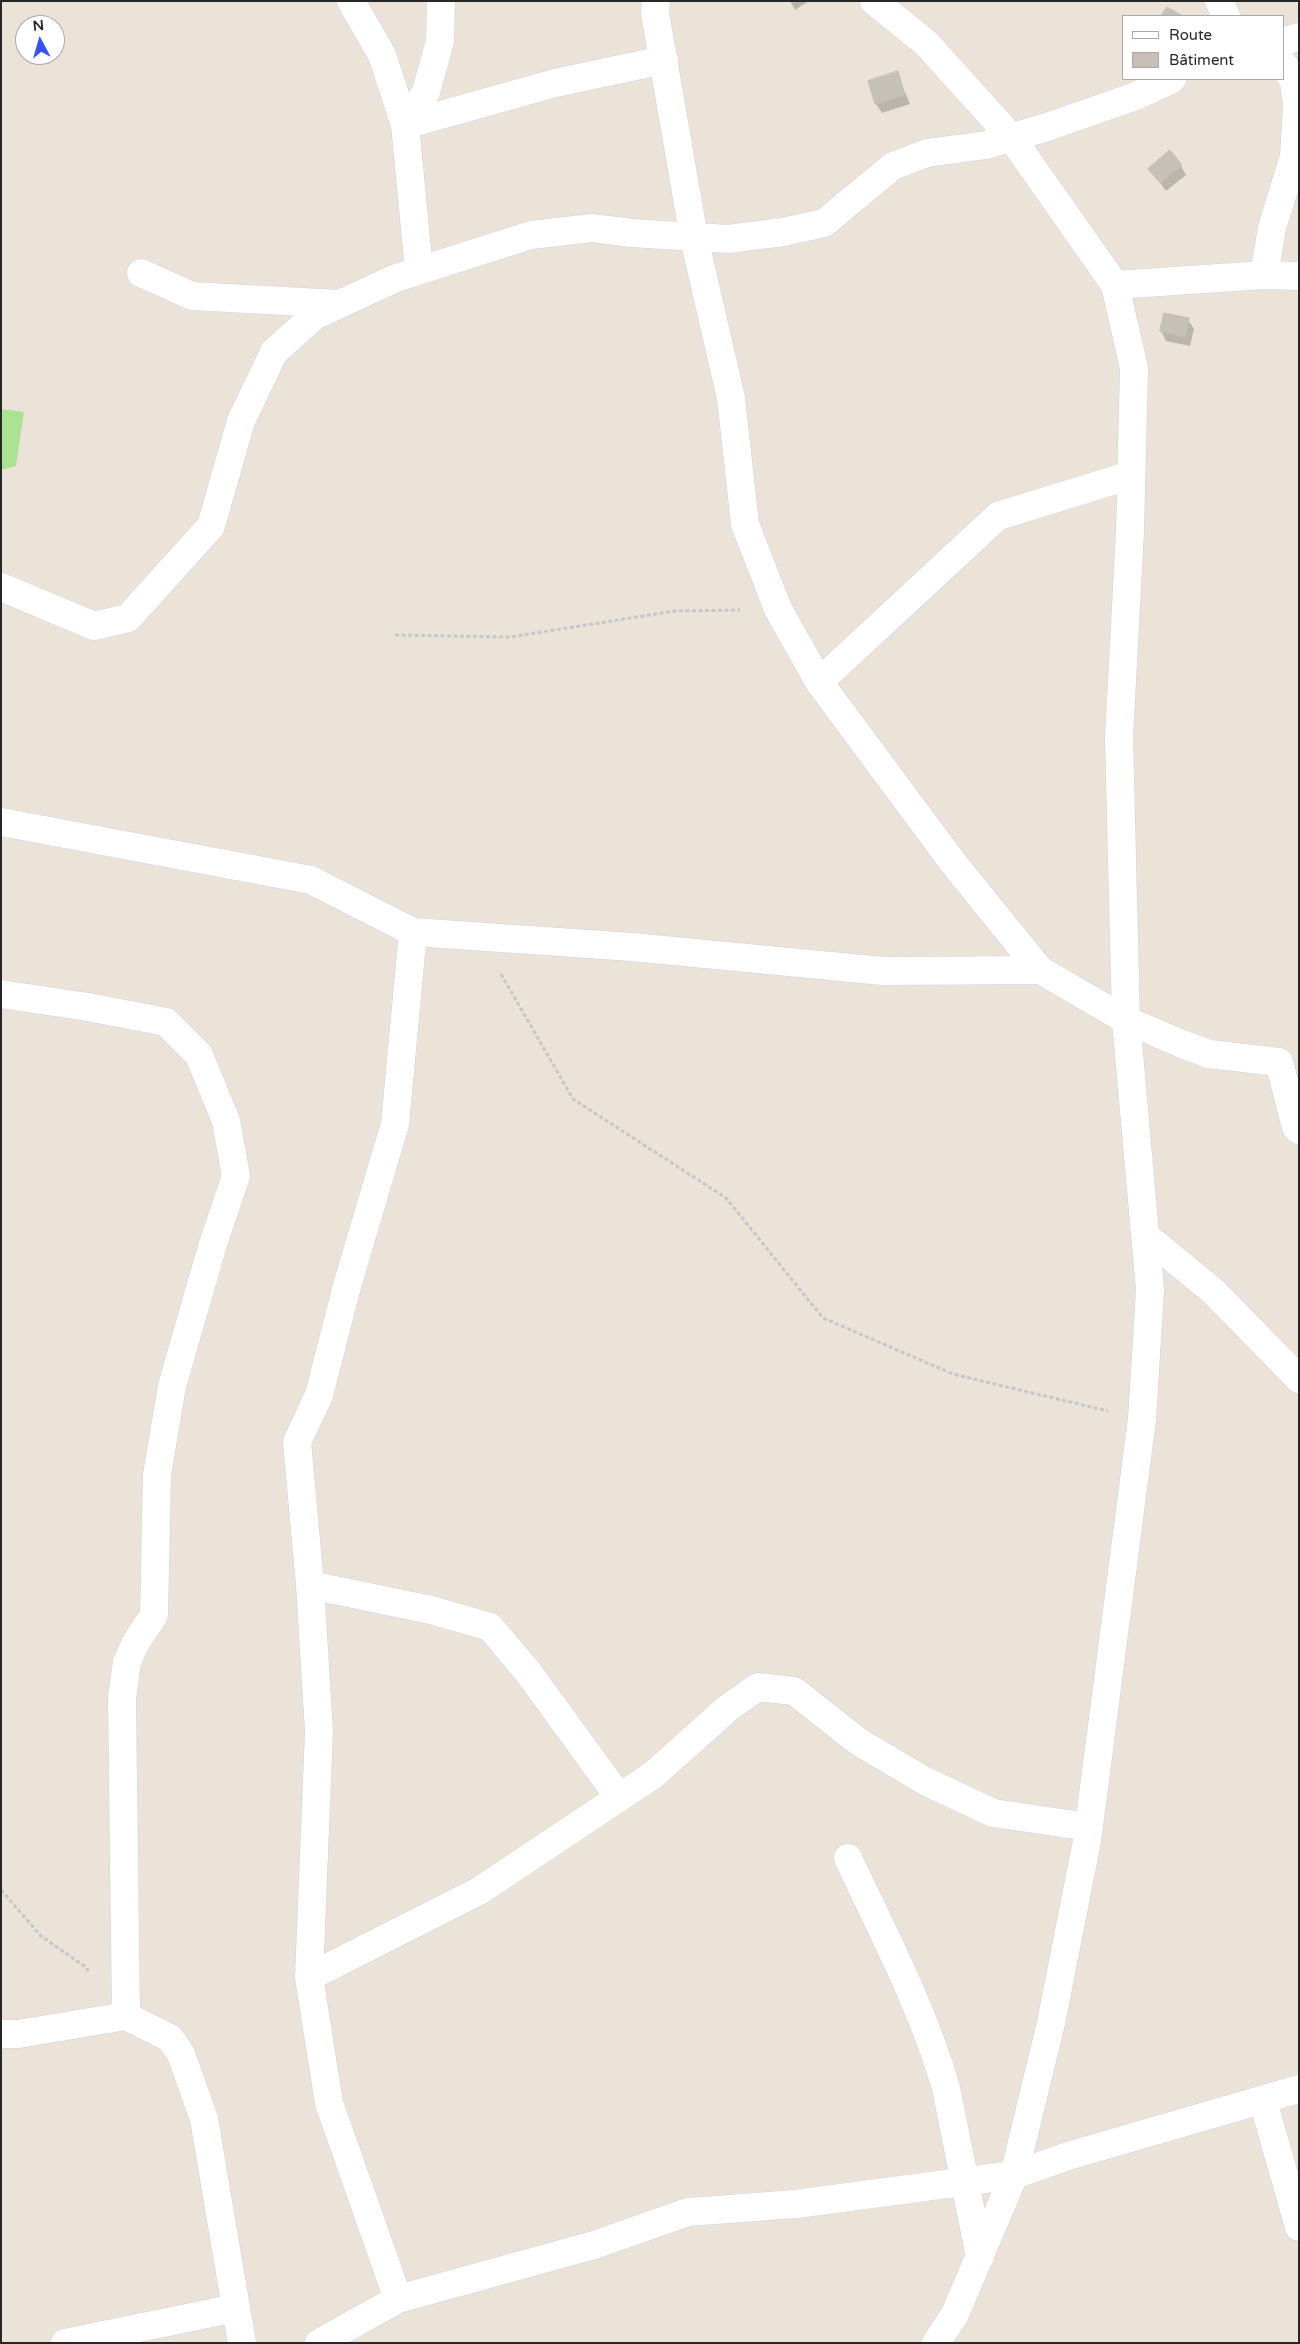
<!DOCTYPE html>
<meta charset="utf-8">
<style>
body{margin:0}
#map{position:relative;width:1300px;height:2344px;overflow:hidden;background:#ebe3d8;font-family:"Varela Round",sans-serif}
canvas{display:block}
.frame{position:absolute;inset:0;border:2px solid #272727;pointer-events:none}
.legend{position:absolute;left:1122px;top:15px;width:162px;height:65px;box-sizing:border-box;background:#fff;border:1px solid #a9a9a9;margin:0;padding:6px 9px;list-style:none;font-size:15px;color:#272727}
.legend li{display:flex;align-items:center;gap:10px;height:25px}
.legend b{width:25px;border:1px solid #a9a9a9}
.north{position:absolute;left:15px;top:15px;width:50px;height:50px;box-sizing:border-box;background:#fff;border:1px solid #a9a9a9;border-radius:50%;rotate:354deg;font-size:14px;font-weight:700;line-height:20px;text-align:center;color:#272727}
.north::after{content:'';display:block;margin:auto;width:18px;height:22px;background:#3351fc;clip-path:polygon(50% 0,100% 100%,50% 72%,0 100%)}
</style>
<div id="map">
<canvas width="1300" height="2344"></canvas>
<div class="frame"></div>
<ul class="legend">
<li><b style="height:6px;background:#fff"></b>Route</li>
<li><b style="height:14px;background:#c6c0b8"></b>Bâtiment</li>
</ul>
<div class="north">N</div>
</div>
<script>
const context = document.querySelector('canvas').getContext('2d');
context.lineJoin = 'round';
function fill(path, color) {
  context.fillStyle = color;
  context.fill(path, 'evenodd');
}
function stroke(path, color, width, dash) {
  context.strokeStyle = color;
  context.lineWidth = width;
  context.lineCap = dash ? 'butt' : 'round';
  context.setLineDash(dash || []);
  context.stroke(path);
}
fill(new Path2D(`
 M1 409 24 412 16 466 1 470Z`), '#abe393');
fill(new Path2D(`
 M790 1H809L795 10Z
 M897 73 910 104 882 113 876 104Z
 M1181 166 1186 175 1166 191 1150 169Z
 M1188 320 1194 329 1190 346 1166 341 1161 331Z`), '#0003');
const building = new Path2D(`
 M1167 7 1183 16H1161Z
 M898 71 905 95 875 104 868 81Z
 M1170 150 1182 165 1160 183 1148 169Z
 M1164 313 1189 318 1185 337 1160 331Z`);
fill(building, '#c6c0b8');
stroke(building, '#c6bfb2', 1);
const minor = new Path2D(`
 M351 1 382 55 405 125 419 270
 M441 1 440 41 426 92 405 125 555 83 664 60
 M656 1 655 13 694 238 731 398 745 524 778 609 819 682 954 864 1040 970 1126 1020 1182 1044 1209 1054 1279 1062 1296 1127 1299 1130
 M874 1 926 43 1011 137 1115 285
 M1219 1 1226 16
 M1284 41 1299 37
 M141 273 192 296 339 304
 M1264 275 1299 276
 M1 587 94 626 128 618 211 526 241 421 274 352 314 316 396 278 531 235 592 228 632 233 728 239 783 232 824 223 893 166 927 153 986 145 1047 127 1136 96 1172 79
 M819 682 998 516 1131 475
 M1 822 311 880 413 932 632 947 883 971 1040 970
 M1 994 88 1007 166 1022 199 1055 226 1121 236 1176 213 1244 172 1386 157 1475 154 1615 136 1642 127 1662 122 1698 126 2016
 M1147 1237 1213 1291 1299 1379
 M310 1585 431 1610 490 1627 528 1672 619 1797
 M848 1858C883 1933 923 2008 946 2088L980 2257
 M309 1977 479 1891 653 1775 728 1708 758 1687 794 1691 859 1742 925 1781 993 1813 1089 1827
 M1 2034H18L126 2016 170 2038 181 2054 204 2119 242 2343
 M1263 2101 1299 2227
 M398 2299 329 2103 309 1977 319 1731 310 1585 297 1442 319 1395 347 1286 395 1124 413 932
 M65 2343 236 2308
 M319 2343 398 2299 594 2245 688 2212 796 2204 1014 2175 1068 2156 1299 2089
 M936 2343 955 2314 1014 2175 1051 2023 1087 1841 1142 1419 1150 1290 1126 1020 1119 737 1130 531 1134 368 1115 285 1264 275 1272 228 1294 157 1297 105 1294 81 1284 65`);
stroke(minor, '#ced1e1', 29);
stroke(new Path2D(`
 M395 635 510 637 675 611 740 610
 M501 974 573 1099 726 1198 823 1318 953 1374 1108 1411
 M1 1890 41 1936 87 1968 88 1971`), '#c7c7c7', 3, [4, 2.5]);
stroke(minor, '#fff', 28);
</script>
